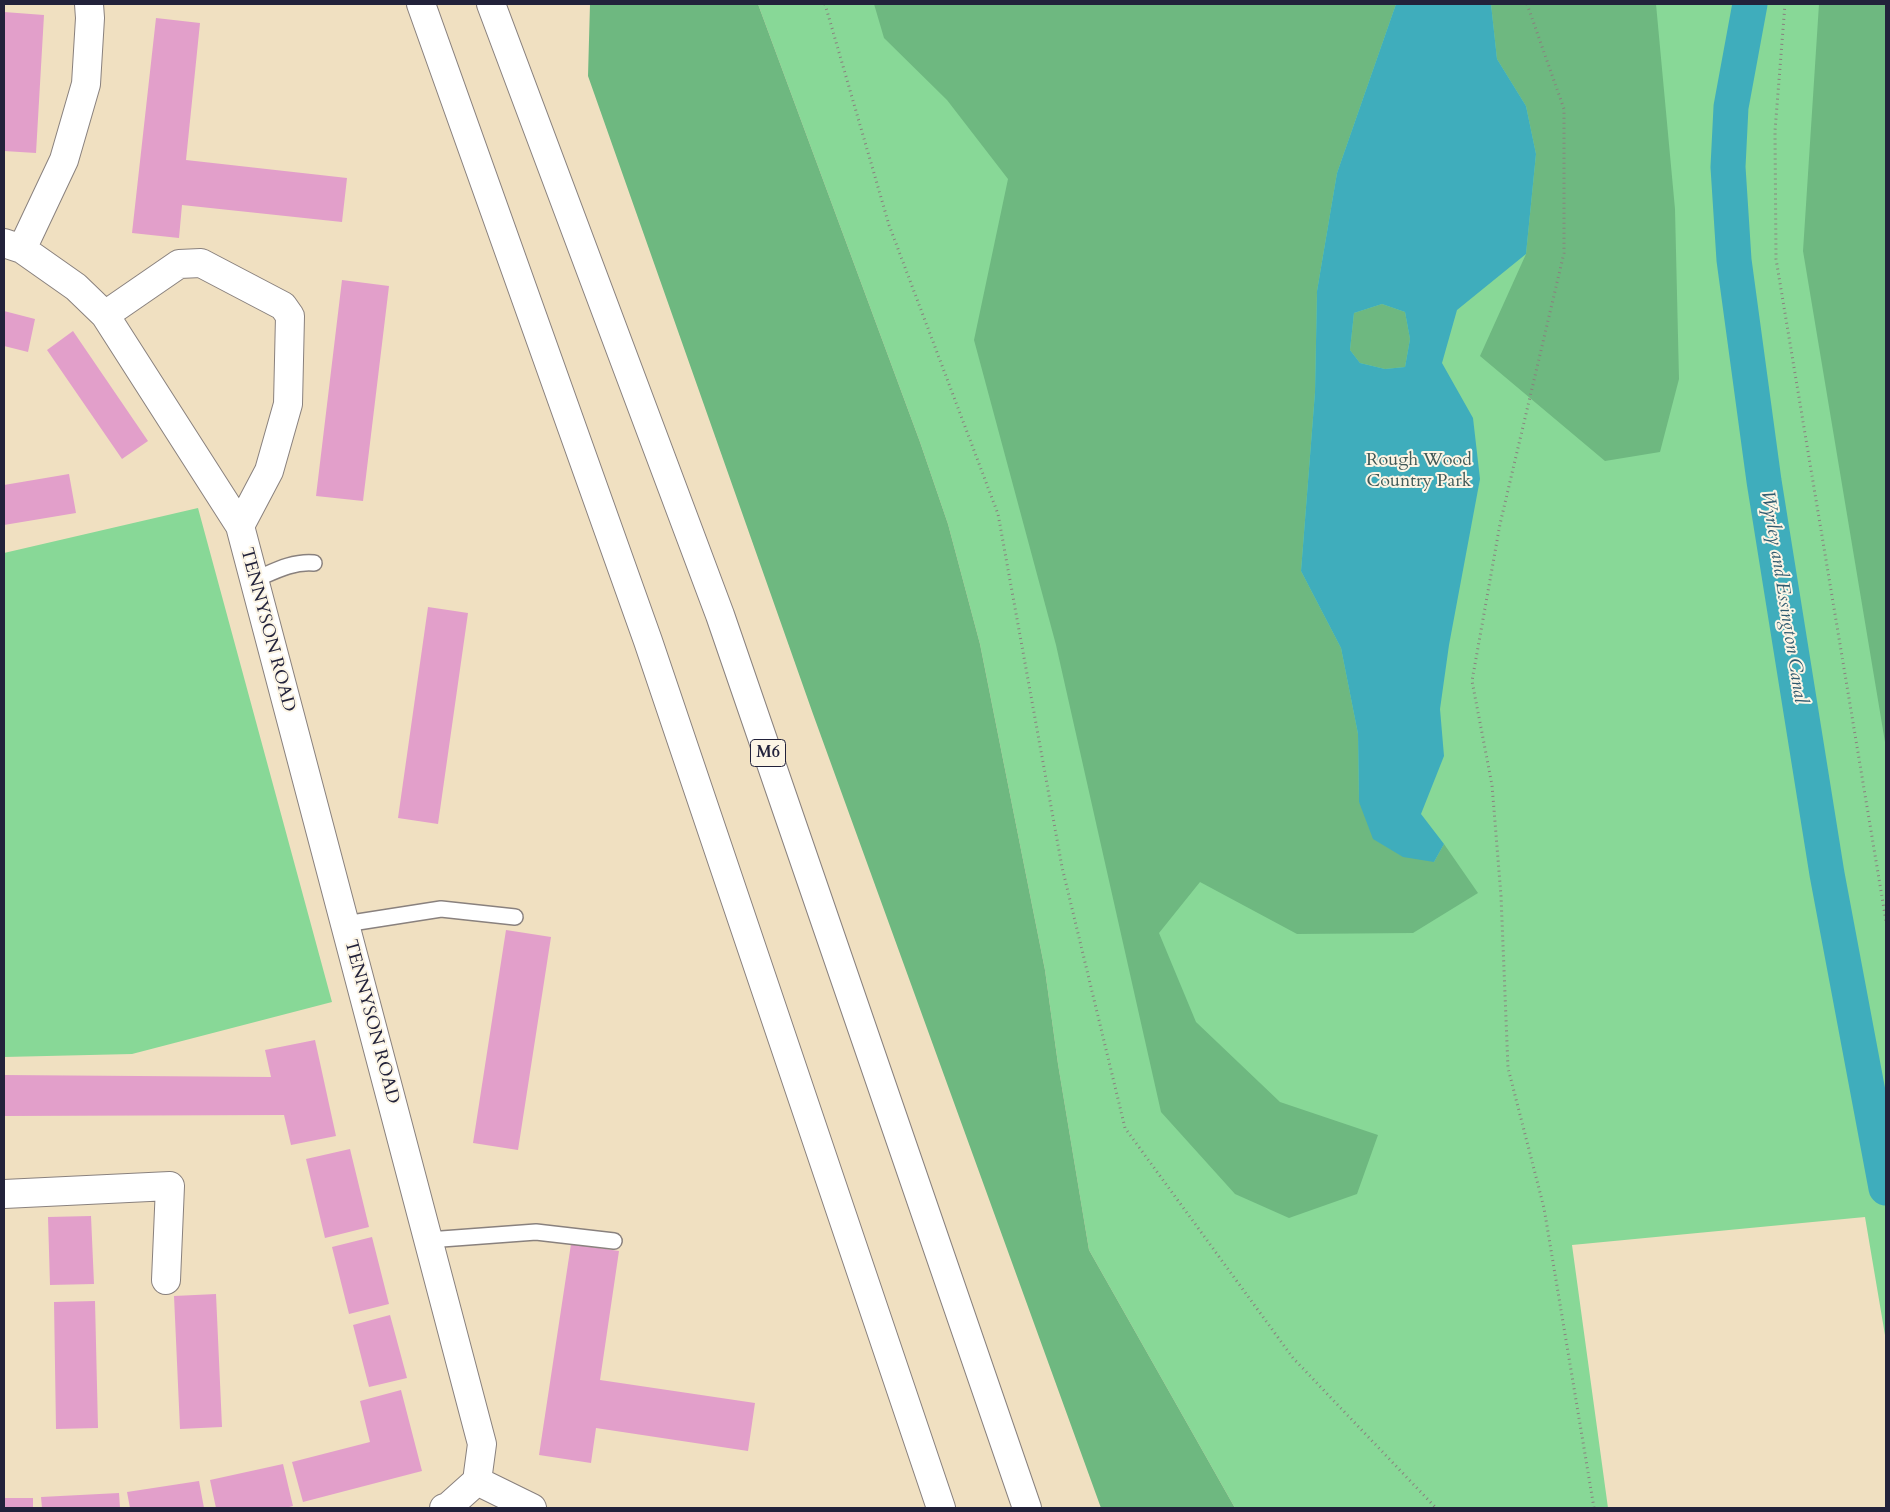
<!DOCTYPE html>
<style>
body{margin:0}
#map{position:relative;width:1890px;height:1512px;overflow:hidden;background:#f0e0c1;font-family:Cardo,serif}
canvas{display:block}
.frame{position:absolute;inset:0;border:5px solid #22223b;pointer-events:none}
</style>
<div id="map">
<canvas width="1890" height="1512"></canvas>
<div class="frame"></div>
</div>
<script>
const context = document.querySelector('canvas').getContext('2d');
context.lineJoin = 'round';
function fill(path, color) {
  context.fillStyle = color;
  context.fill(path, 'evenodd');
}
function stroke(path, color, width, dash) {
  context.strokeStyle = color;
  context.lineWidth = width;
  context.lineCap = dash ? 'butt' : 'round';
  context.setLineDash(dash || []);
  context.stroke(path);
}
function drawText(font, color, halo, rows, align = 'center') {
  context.font = font + ' Cardo,serif';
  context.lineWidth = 4;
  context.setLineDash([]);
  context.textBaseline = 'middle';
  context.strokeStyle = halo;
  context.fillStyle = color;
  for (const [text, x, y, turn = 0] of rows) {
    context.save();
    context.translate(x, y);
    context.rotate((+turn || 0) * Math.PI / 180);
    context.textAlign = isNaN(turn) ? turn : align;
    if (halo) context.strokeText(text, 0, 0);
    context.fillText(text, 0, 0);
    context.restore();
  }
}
fill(new Path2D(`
 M758 4H1886V1341L1865 1217 1572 1245 1608 1508H1235L1089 1250 1058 1064 1045 970 980 644 948 524 920 442Z
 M198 508 332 1002 132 1054 4 1057V553Z`), '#88d897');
fill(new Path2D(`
 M590 4H758L920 442 948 524 980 644 1045 970 1058 1064 1089 1250 1235 1508H1101L813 714 588 76Z
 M874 4H1396L1337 173 1317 291 1315 392 1301 571 1341 648 1358 734 1359 802 1434 862 1444 844 1478 893 1413 933 1297 934 1200 882 1159 933 1196 1022 1280 1102 1378 1135 1357 1194 1289 1218 1235 1194 1161 1112 1056 645 974 340 1008 179 947 100 884 38Z
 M1491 4H1656L1675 209 1679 379 1660 452 1605 461 1480 356 1526 254 1536 154 1526 106 1497 59Z
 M1819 4H1886V748L1803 251Z
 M1382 304 1405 312 1410 339 1405 367 1385 369 1360 363 1350 350 1354 313Z`), '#6eb880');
fill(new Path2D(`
 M1396 4H1491L1497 59 1526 106 1536 154 1526 254 1457 310 1442 363 1473 418 1480 479 1449 645 1440 709 1444 756 1421 814 1444 844 1434 862 1403 857 1373 839 1359 802 1358 734 1341 648 1301 571 1315 392 1317 291 1337 173ZM1382 304 1405 312 1410 339 1405 367 1385 369 1360 363 1350 350 1354 313Z`), '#3fadbc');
stroke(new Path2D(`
 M1750 4 1731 107 1728 167 1734 260 1764 481 1827 874 1886 1188`), '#3fadbc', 35);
fill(new Path2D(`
 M4 12 44 15 36 153 4 151Z
 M156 18 200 23 186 160 347 178 342 222 182 205 179 238 132 233Z
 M342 280 389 286 363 501 316 496Z
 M4 311 35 319 28 352 4 346Z
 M73 331 148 441 122 459 47 350Z
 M69 474 76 513 4 525V485Z
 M428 607 468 613 438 824 398 818Z
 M506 930 551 937 518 1150 473 1143Z
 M315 1040 336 1136 291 1145 284 1115 4 1116V1075L271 1077 265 1050Z
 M350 1149 369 1227 325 1238 306 1159Z
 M91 1216 94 1284 50 1285 48 1217Z
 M372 1237 389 1304 349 1314 332 1247Z
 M571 1244 619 1251 600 1380 755 1403 748 1451 596 1428 591 1463 539 1455Z
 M216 1294 222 1427 180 1429 174 1296Z
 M95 1301 98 1428 56 1429 54 1302Z
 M390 1315 407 1378 369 1387 353 1325Z
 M401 1390 422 1471 303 1502 292 1462 370 1442 360 1401Z
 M283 1464 293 1506 285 1508H216L210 1480Z
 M199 1481 204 1508H130L127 1492Z
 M119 1493 120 1508H42L41 1497Z
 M4 1498H33V1508H4Z`), '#e29fca');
const lane = new Path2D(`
 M254 580C273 572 292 561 314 563
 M345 924 441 909 515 917
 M428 1240 536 1232 614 1241`);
const street = new Path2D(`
 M4 243 22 249 76 287 105 315 240 526 482 1444 477 1481 448 1507 444 1508
 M22 249 64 160 86 84 90 18 89 4
 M105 315 179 264 201 263 283 306 290 316 288 404 269 471 240 526
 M4 1194 170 1186 166 1280
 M477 1481 532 1508`);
const highway = new Path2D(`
 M421 4 648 641 941 1508
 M491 4 720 615 1027 1508`);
stroke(lane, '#89817e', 18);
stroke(street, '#89817e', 30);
stroke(highway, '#89817e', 30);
stroke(new Path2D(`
 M825 4 889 225 998 514 1062 867 1125 1128 1293 1358 1436 1508
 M1527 4 1564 109V253L1500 524 1472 681 1492 785 1501 896 1508 1068 1544 1208 1594 1508
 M1785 4 1775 131 1776 259 1886 921`), '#89817e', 3, [1, 4]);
stroke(lane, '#fff', 15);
stroke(street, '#fff', 28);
stroke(highway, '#fff', 28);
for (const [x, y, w] of [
 [768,753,35]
]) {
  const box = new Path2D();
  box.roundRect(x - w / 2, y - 13.5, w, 27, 4);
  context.fillStyle = '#fcf5e5';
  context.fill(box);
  stroke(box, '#22223b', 1);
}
drawText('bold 16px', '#22223b', null, [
 ["M6",768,753]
]);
drawText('18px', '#415957', '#fcf5e5', [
 ["Rough Wood",1419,461],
 ["Country Park",1419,482]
]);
drawText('18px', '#22223b', '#fcf5e5', [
 ["TENNYSON ROAD",267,630,75],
 ["TENNYSON ROAD",371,1022,75]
]);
drawText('italic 19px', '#2e5a6f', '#fcf5e5', [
 ["Wyrley and Essington Canal",1783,597,81]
]);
</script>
